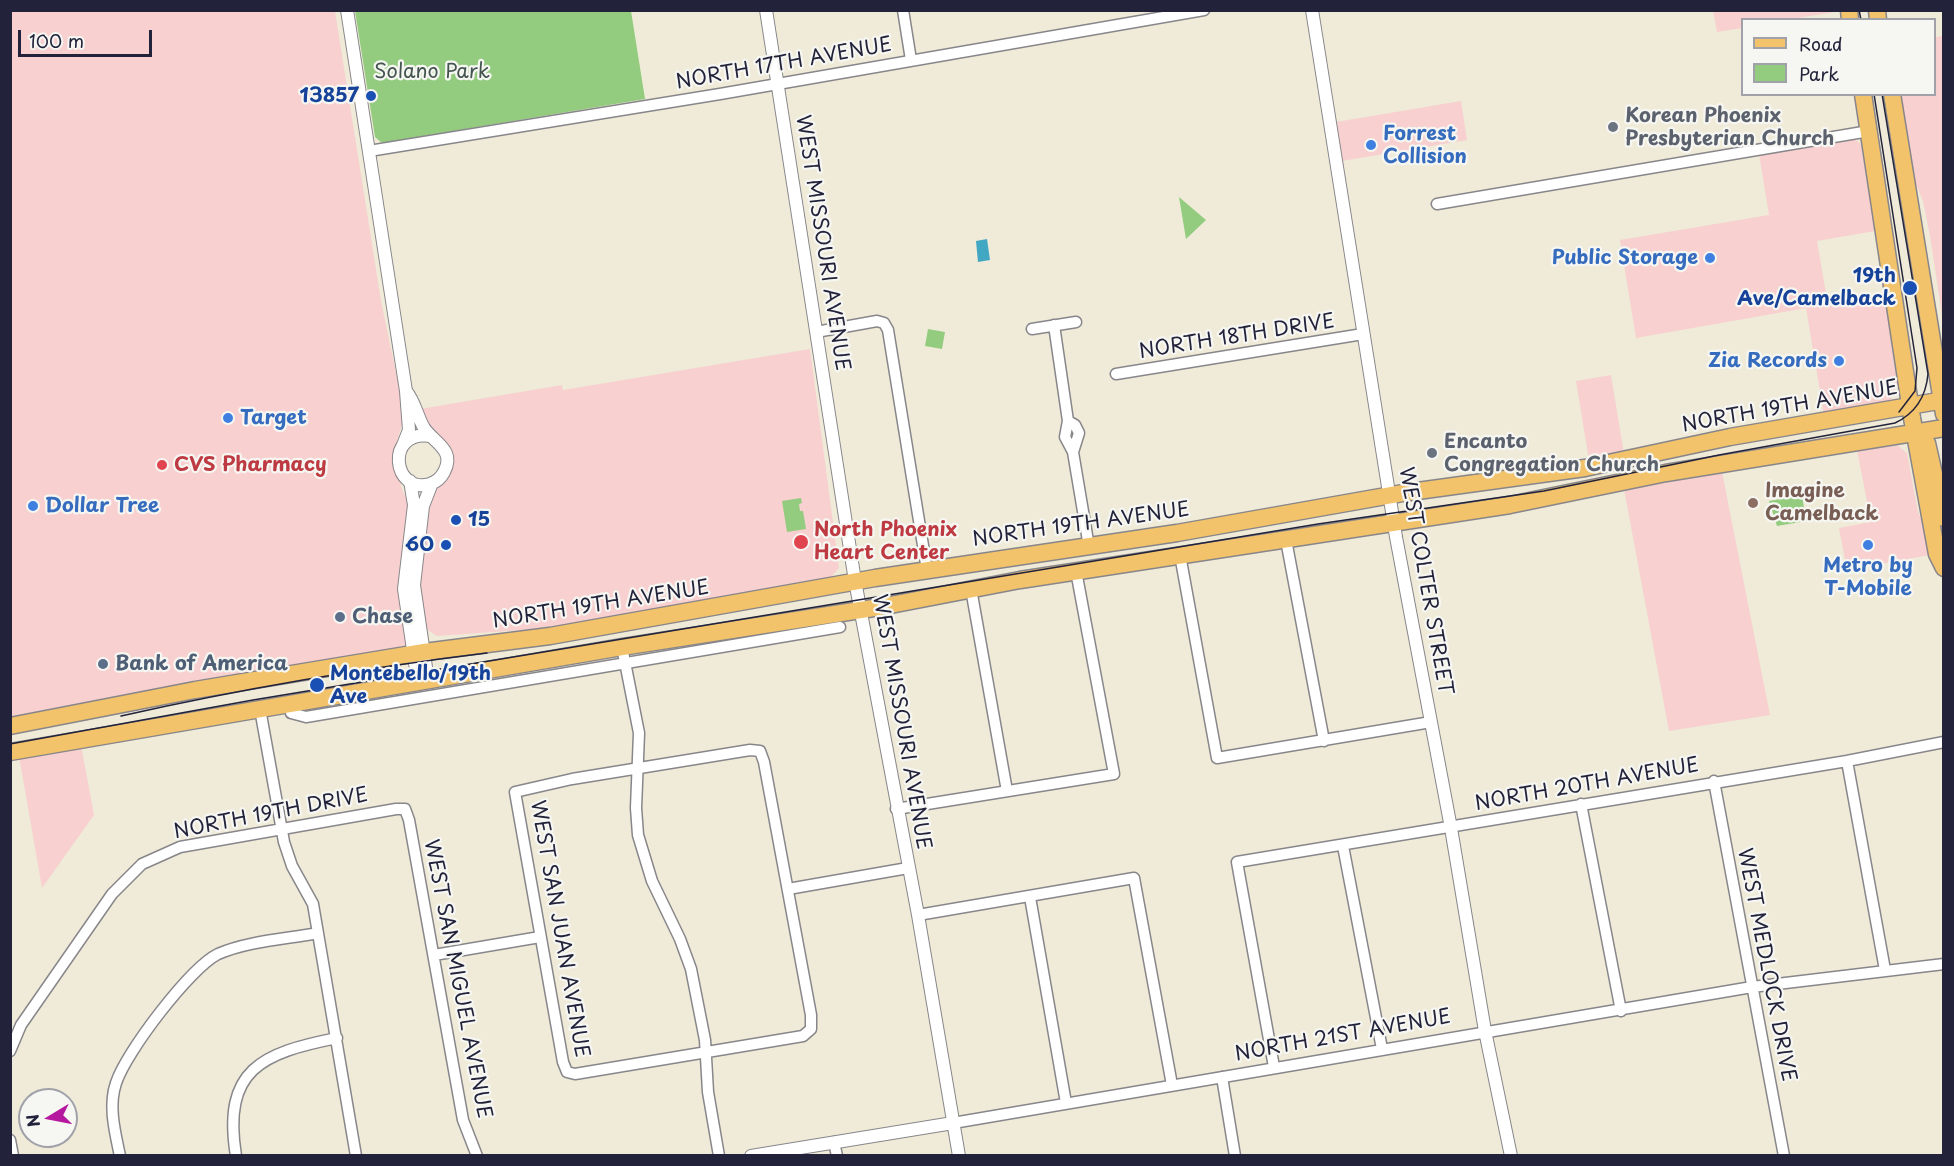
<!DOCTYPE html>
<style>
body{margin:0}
#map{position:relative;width:1954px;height:1166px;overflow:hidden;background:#efebd8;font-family:"Playpen Sans",sans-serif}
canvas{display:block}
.frame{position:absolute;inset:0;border:12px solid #22223b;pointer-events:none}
.legend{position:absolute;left:1741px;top:18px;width:195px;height:78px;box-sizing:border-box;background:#f6f6f2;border:2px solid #a1a1a9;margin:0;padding:8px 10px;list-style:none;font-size:18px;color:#22223b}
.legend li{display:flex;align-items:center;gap:12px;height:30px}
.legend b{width:30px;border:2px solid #a1a1a9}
.north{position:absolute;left:18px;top:1088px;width:60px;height:60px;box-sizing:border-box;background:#f6f6f2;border:2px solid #a1a1a9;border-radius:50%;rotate:260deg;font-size:16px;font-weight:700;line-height:24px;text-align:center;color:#22223b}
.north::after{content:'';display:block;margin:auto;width:21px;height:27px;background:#b5179e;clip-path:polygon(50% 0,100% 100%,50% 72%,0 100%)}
.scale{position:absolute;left:18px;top:30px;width:134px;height:27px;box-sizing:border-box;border:3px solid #22223b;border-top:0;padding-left:8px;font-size:18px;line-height:21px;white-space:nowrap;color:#22223b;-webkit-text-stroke:4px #f6f6f2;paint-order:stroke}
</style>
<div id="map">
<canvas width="1954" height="1166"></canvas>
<div class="frame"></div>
<ul class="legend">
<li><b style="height:8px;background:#f2c36a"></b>Road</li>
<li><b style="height:16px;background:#93cc7f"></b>Park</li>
</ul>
<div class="north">N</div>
<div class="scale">100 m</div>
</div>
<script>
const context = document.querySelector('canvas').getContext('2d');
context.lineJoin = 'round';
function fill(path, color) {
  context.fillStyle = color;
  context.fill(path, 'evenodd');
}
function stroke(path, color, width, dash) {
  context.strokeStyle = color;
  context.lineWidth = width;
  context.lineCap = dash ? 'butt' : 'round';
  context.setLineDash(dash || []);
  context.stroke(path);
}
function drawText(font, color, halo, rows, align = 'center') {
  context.font = font + ' "Playpen Sans",sans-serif';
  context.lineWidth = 4.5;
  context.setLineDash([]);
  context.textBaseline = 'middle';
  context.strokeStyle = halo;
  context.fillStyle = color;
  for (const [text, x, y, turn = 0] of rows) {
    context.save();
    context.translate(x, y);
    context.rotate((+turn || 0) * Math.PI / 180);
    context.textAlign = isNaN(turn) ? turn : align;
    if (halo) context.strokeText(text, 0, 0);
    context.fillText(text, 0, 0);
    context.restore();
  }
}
fill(new Path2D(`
 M10 11H335L381 301 405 416 395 446 401 486 410 509 399 582 407 650 11 722Z
 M1713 11 1841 10V11L1792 19 1742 20V28L1717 32Z
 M1943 36V322L1930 236 1923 201 1913 177 1899 95 1934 94 1935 37Z
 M1461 101 1467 140 1342 161 1336 122Z
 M1854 139 1861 144 1875 231 1817 241 1828 305 1885 295 1898 383 1890 401 1824 415 1806 308 1636 338 1620 240 1769 215 1759 154Z
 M810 349 839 568 830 578 550 628 437 636 426 629 418 606 424 519 431 498 453 464 451 448 426 423 420 409 562 385 563 390Z
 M1611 375 1624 454 1589 460 1576 381Z
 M1897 445 1907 453 1918 512 1925 526 1930 555 1847 570 1839 528 1871 522 1857 450Z
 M1721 467 1770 715 1669 731 1624 489Z
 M81 745 94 815 42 888 19 756Z`), '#f7d0cf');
fill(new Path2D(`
 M355 11H631L645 99 382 143 375 137Z
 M1179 197 1206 220 1186 239Z
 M928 329 945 332 942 349 925 346Z
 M1802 495 1806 521 1777 526 1769 501Z
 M801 498 802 503 799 504 800 511H803L806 529 787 532 782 501Z`), '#93cc7f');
fill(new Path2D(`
 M987 239 990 260 978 262 976 241Z`), '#42a7c2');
const minor = new Path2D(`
 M903 10 911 60
 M369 151 720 94 1204 10
 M1437 204 1869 131
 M1054 325 1068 421 1065 437 1073 452 1089 547
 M1032 329 1076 322
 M816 332 877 321 884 323 888 330 927 570
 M1116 374 1363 334
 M1068 421 1075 425 1079 433 1073 452
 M1286 540 1324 741
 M1180 555 1217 758 1431 722
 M971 589 1007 791
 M622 647 639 733 636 808 638 835 652 881 680 939 691 969 705 1040 708 1092 719 1156
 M289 704 291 713 306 717 840 627
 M260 709 284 842 292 866 313 904 356 1156
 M750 750 760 751 764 762 811 1015V1029L803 1036 575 1074 567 1072 563 1062 515 792 572 779Z
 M1847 761 1885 970
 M1714 781 1784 1156
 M1581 804 1621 1011
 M896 809 1114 774 1076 571
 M1343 846 1382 1049
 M788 889 908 868
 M1030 897 1066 1103
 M918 915 1134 878 1172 1085
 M434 955 540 937
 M10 1051 21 1025 112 894 142 864 180 847 396 809H405L409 820 463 1120 477 1156
 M1274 1067 1237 862 1847 761 1944 742
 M1222 1077 1235 1156
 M953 1123 1752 987 1944 964
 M10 1140 13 1156
 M834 1142 837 1156
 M120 1156C115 1132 108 1106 116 1083 126 1052 190 968 218 954 248 941 286 939 318 933
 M236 1156C222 1069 262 1053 337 1038`);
const tertiary = new Path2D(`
 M347 10 406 391 409 430 403 445
 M766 10 855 581 918 915 959 1156
 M1312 10 1396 537 1451 828 1485 1031 1511 1156
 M406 391C415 402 417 416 424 428 434 443 456 450 444 472 441 478 436 482 430 484 393 495 384 430 430 436
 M410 481 414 505 404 589 418 683
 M428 681 414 585 423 506 432 483
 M751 1156 953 1123`);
const primary = new Path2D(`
 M1849 10 1850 20
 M1877 10 1878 20
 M1863 94 1912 418 1937 554 1944 568
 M1892 94 1944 414
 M1927 443 1944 518
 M10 726 195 690 424 652 550 636 875 578 1177 533 1403 493 1585 468 1730 437 1944 400
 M10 752 622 647 880 607 1020 580 1510 505 1666 473 1944 428`);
stroke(minor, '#88868a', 13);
stroke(tertiary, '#88868a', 14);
stroke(primary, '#88868a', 19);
stroke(minor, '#fff', 10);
stroke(tertiary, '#fff', 12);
stroke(primary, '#f2c36a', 16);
stroke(new Path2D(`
 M1859 10 1861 20
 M1874 94 1917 368 1915 391 1899 412
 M121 716C241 689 364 668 487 653
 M10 744 253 700 1318 524 1544 491 1719 455 1895 423C1916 413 1926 397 1928 374L1882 94`), '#22223b', 1.5);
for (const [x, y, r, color] of [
 [371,96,6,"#1a4fb4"],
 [1613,127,6,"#6b7280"],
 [1371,145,6,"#3f7fe0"],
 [1710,258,6,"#3f7fe0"],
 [1910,288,8,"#1a4fb4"],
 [1839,361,6,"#3f7fe0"],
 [228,418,6,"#3f7fe0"],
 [1432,453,6,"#6b7280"],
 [162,465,6,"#e0444e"],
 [1753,503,6,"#8d6e63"],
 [33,506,6,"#3f7fe0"],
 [456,520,6,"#1a4fb4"],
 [801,542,8,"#e0444e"],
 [446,545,6,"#1a4fb4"],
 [1868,545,6,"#3f7fe0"],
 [340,617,6,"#5c6f8a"],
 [103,664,6,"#5c6f8a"],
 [317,685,8,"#1a4fb4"]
]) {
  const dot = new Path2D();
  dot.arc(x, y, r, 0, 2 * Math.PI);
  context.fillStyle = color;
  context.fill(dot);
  stroke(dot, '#f6f6f2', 2);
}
drawText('20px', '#22223b', '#f6f6f2', [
 ["NORTH 17TH AVENUE",784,64,-10],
 ["WEST MISSOURI AVENUE",822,243,81],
 ["NORTH 18TH DRIVE",1237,337,-9],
 ["NORTH 19TH AVENUE",1790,407,-10],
 ["NORTH 19TH AVENUE",1081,525,-8],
 ["WEST COLTER STREET",1425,581,80],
 ["NORTH 19TH AVENUE",601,605,-9],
 ["WEST MISSOURI AVENUE",901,722,80],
 ["NORTH 20TH AVENUE",1587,785,-10],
 ["NORTH 19TH DRIVE",271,814,-11],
 ["WEST SAN JUAN AVENUE",559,929,80],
 ["WEST MEDLOCK DRIVE",1766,965,79],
 ["WEST SAN MIGUEL AVENUE",457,979,79],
 ["NORTH 21ST AVENUE",1343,1036,-10]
]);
drawText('20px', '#44554f', '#f6f6f2', [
 ["Solano Park",432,72]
]);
drawText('bold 20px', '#164399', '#f6f6f2', [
 ["13857",359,96],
 ["19th",1896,276],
 ["Ave/Camelback",1896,299],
 ["15",468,520,"left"],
 ["60",434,545],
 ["Montebello/19th",330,674,"left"],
 ["Ave",330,697,"left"]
], 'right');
drawText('bold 20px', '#5b616d', '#f6f6f2', [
 ["Korean Phoenix",1625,116],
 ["Presbyterian Church",1625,139],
 ["Encanto",1444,442],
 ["Congregation Church",1444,465]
], 'left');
drawText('bold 20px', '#366cbe', '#f6f6f2', [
 ["Forrest",1383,134],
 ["Collision",1383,157],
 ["Public Storage",1698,258,"right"],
 ["Zia Records",1827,361,"right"],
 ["Target",240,418],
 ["Dollar Tree",45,506],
 ["Metro by",1868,566,"center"],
 ["T-Mobile",1868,589,"center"]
], 'left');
drawText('bold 20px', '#be3a42', '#f6f6f2', [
 ["CVS Pharmacy",174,465],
 ["North Phoenix",814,530],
 ["Heart Center",814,553]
], 'left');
drawText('bold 20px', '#785e54', '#f6f6f2', [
 ["Imagine",1765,491],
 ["Camelback",1765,514]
], 'left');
drawText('bold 20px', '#4e5e75', '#f6f6f2', [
 ["Chase",352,617],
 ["Bank of America",115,664]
], 'left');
</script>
